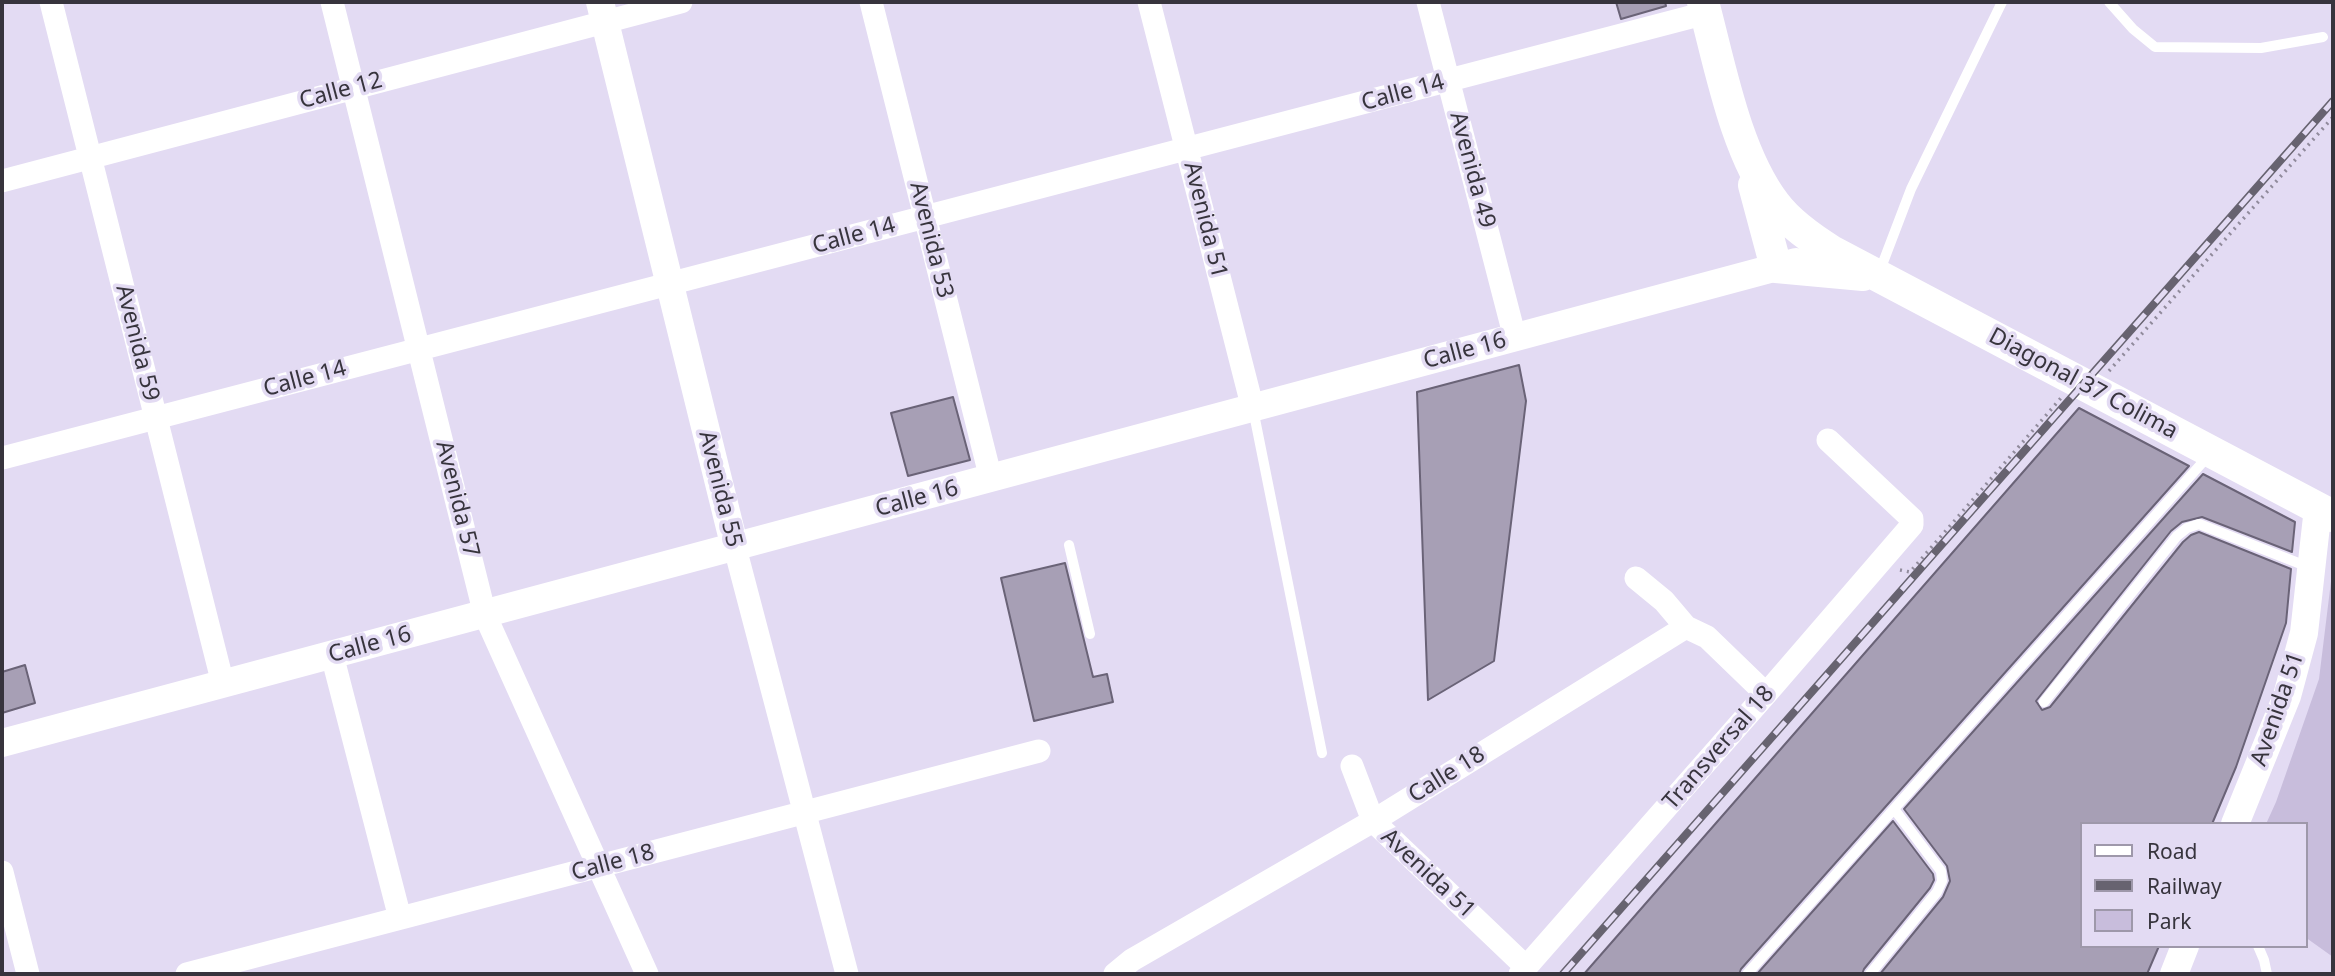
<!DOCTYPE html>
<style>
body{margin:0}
#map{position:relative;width:2335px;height:976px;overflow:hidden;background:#e3dbf3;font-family:"Noto Sans",sans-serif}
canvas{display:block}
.frame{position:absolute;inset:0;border:4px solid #37343d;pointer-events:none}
.legend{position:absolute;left:2080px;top:822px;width:228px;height:126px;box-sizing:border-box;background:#e3dbf3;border:2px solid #9e98aa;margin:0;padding:9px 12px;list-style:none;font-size:21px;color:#37343d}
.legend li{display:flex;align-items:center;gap:14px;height:35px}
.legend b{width:35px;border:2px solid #9e98aa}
</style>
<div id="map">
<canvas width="2335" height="976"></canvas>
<div class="frame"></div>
<ul class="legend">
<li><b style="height:9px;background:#fff"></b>Road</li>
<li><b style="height:9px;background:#676370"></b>Railway</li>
<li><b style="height:19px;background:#c8bddc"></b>Park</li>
</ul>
</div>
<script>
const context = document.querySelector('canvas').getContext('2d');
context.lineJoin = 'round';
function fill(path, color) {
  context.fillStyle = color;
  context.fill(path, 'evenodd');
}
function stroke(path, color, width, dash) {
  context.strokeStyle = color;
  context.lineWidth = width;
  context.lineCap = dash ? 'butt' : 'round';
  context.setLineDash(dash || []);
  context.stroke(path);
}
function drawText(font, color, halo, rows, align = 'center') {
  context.font = font + ' "Noto Sans",sans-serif';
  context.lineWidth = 7;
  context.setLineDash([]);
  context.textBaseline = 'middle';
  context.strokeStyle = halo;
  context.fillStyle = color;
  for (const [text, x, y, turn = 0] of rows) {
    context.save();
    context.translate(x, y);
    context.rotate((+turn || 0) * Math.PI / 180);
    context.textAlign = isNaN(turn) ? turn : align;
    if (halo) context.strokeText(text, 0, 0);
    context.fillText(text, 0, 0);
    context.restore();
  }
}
fill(new Path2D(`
 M2333 565V957L2305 937V824H2266L2276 802 2319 679Z`), '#c8bddc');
const building = new Path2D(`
 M1616 2H1665L1666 6 1621 19Z
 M1519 365 1526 401 1494 661 1428 700 1417 392Z
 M953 397 970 460 908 476 891 413Z
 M2079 408 2189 466 1741 969 1739 974H1584Z
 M2203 474 2295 522 2292 552 2202 517 2182 522 2171 531 2036 701 2042 710 2050 707 2183 542 2191 535 2199 532 2291 569 2286 623 2236 767 2212 824H2081V946H2159L2147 974H1880L1943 897 1950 881 1947 866 1904 809Z
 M1065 563 1093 677 1107 674 1113 702 1034 721 1001 578Z
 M25 665 35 703 2 713V672Z
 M1893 821 1933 874 1934 880 1930 888 1864 969 1862 974H1757Z`);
fill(building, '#a79fb5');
stroke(building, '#6a6377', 2);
stroke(new Path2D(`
 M2109 371 2333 117
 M1900 570 1910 572 2061 398`), '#918b9c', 3.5, [2, 5]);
stroke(new Path2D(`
 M2109 2 2133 29 2155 47 2261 48 2323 37
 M1879 273 1911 189 2002 2
 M1253 409 1322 753
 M1069 545 1090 634
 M2044 702 2177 536 2187 528 2199 524 2311 568
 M2258 946 2264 960 2267 974
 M1747 974 2210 454
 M1870 974 1937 892 1942 881 1941 871 1894 809`), '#fff', 10);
stroke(new Path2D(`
 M51 2 223 684
 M332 2 485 615 647 974
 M871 2 991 479
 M1149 2 1253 409
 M1428 2 1515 338
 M2 181 681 2
 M2 458 1706 13
 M735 548 847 974
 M1636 578 1664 601 1686 627 1707 637 1766 694
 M332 655 400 918
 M1352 766 1373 821 1526 967
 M2 872 28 974
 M187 974 1039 751
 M1115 974 1132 960 1373 821 1686 627
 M1520 974 1766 694 1912 525V519L1828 440`), '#fff', 23);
stroke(new Path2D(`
 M600 2 735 548
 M2 743 1796 262
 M2235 824 2287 696 2304 633 2318 508
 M2174 974 2185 946`), '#fff', 28);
stroke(new Path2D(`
 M1703 2C1720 65 1735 151 1775 204 1790 224 1812 239 1833 252L2333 516
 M1754 185 1776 267 1863 275`), '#fff', 32);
const rail = new Path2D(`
 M1563 974 2333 101`);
stroke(rail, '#676370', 8);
stroke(rail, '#e3dbf3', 5, [16]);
drawText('23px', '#37343d', '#e3dbf3', [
 ["Calle 12",341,91,-15],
 ["Calle 14",1403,93,-15],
 ["Avenida 49",1472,170,75],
 ["Avenida 51",1205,220,76],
 ["Calle 14",854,236,-15],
 ["Avenida 53",931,240,76],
 ["Avenida 59",137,343,76],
 ["Calle 16",1465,351,-15],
 ["Calle 14",305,379,-15],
 ["Diagonal 37 Colima",2083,384,28],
 ["Avenida 55",720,489,76],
 ["Avenida 57",457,499,76],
 ["Calle 16",917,499,-15],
 ["Calle 16",370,645,-15],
 ["Avenida 51",2278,709,-71],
 ["Transversal 18",1719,748,-49],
 ["Calle 18",1447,775,-32],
 ["Calle 18",613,863,-15],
 ["Avenida 51",1428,874,43]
]);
</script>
